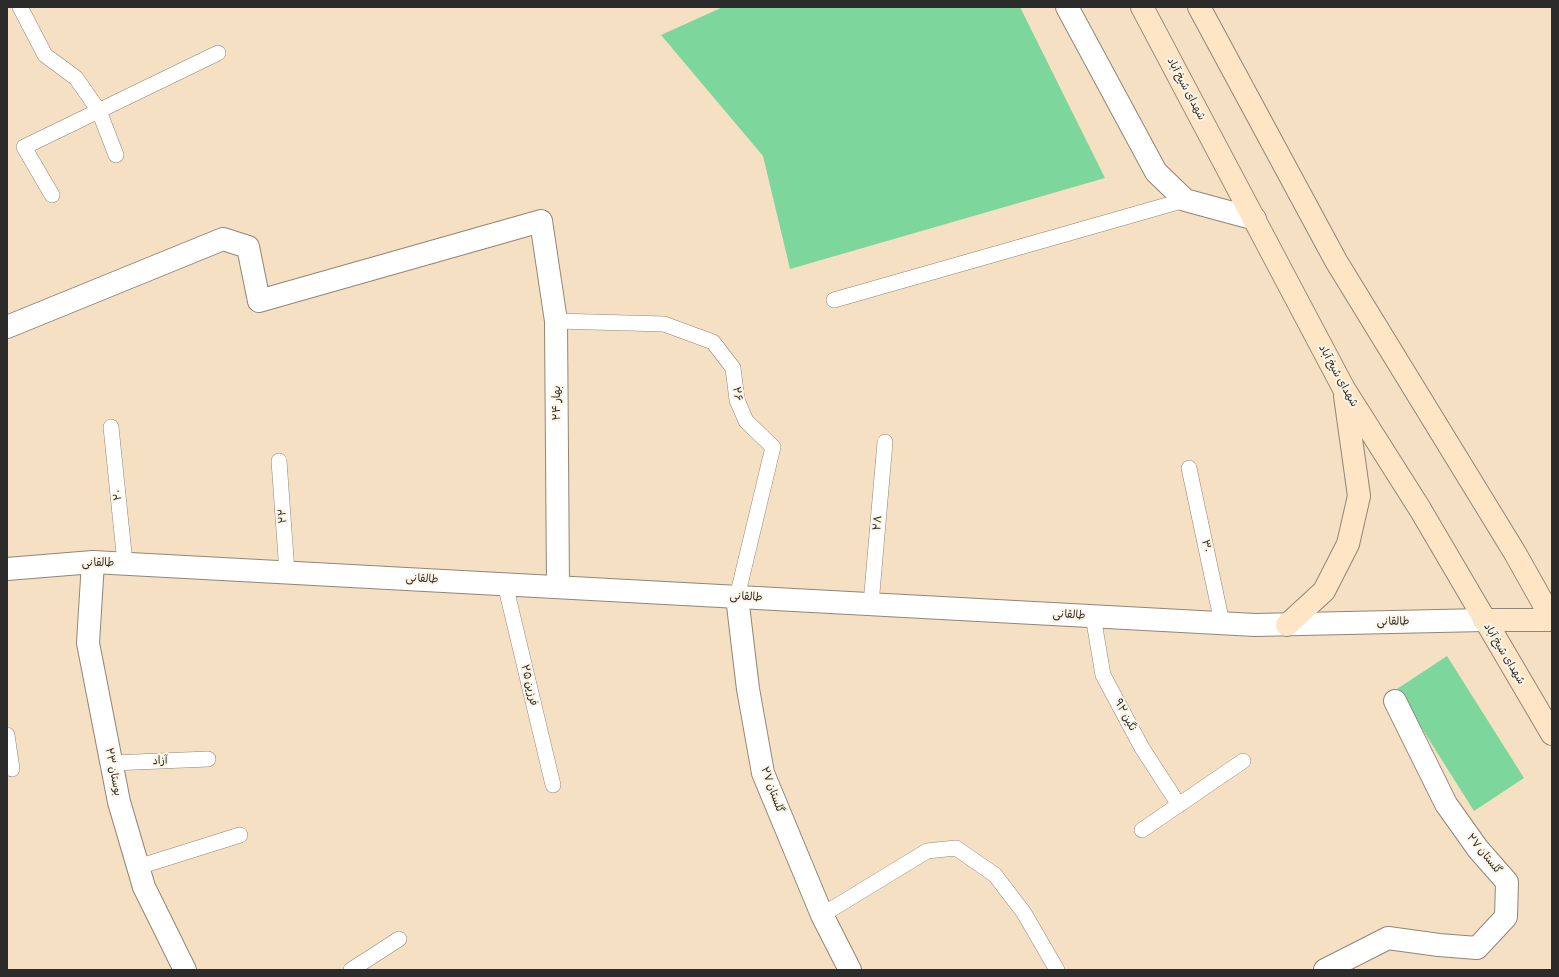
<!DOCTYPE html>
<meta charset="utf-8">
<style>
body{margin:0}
#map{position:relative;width:1559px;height:977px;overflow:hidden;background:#f5e0c3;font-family:Pangolin,sans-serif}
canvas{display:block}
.frame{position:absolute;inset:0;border:8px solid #2b2b2b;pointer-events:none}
</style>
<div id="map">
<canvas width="1559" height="977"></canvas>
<div class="frame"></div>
</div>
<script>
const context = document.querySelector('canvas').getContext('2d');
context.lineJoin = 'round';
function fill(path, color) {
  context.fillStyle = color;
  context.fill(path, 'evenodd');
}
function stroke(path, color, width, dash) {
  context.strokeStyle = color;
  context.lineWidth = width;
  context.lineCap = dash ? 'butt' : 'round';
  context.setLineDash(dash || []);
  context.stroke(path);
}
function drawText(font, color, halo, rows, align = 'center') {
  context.font = font + ' Pangolin,"Playpen Sans Arabic",sans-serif';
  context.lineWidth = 4;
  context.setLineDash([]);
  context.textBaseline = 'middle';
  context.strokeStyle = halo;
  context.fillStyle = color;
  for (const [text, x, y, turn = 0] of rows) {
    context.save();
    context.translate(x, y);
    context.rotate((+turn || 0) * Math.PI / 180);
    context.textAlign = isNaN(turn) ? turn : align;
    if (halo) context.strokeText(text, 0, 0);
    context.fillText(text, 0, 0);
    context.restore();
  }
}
fill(new Path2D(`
 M723 7H1020L1105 178 790 269 763 156 661 35Z
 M1447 656 1524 778 1474 811 1397 689Z`), '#7dd69c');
const service = new Path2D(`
 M20 7 45 55 76 78 99 111 116 155
 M52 195 24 147 218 53
 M834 300 1185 200
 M556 321 664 324 713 342 733 368 737 400 746 421 773 447 737 597
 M111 427 125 563
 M279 461 287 572
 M1189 468 1222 623
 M505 584 553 785
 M871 604 885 442
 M1093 616 1103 675 1142 748 1179 805
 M7 735 12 769
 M112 763 208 759
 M1142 830 1243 761
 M138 867 240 835
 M822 915 927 851 956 848 995 875 1024 913 1057 970
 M351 970 399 939`);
const minor = new Path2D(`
 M1067 7 1156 172 1185 200 1255 219
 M7 327 223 239 248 247 259 301 541 221 556 321 558 587
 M93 562 88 643 119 802 144 887 185 970
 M737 597 748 689 763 773 822 915 850 970
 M1325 970 1388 938 1439 945 1477 948 1506 917 1507 882 1478 849 1446 804 1395 701`);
const tertiary = new Path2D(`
 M7 569 93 562 1255 625 1484 620`);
const secondary = new Path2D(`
 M1142 7 1344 389 1420 509 1552 734
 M1199 7 1336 261 1515 553 1552 619
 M1484 620H1552
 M1287 625 1324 591 1348 544 1359 496 1345 396`);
stroke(service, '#908677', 16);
stroke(minor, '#908677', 24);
stroke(tertiary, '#908677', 24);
stroke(secondary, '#908677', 24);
stroke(service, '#fff', 15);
stroke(minor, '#fff', 22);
stroke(tertiary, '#fff', 22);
stroke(secondary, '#fde5c5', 22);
drawText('11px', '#2b2b2b', '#fcf5e5', [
 ["شهدای شیخ آباد",1186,89,62],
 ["شهدای شیخ آباد",1338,376,61],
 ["۲۶",737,394,79],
 ["بهار ۲۴",557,403,-90],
 ["۲۰",118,495,-96],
 ["۲۲",283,516,-94],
 ["۲۸",878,523,-85],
 ["۳۰",1206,546,78],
 ["طالقانی",98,563],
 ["طالقانی",422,579,3],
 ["طالقانی",746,597,3],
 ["طالقانی",1069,615,3],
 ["طالقانی",1393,622,-1],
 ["شهدای شیخ آباد",1504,654,59],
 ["فرزین ۲۵",529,685,77],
 ["نگین ۹۲",1125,715,62],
 ["آزاد",160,761,-3],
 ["بوستان ۲۳",113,772,79],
 ["گلستان ۲۷",772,790,70],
 ["گلستان ۲۷",1484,854,51]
]);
</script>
